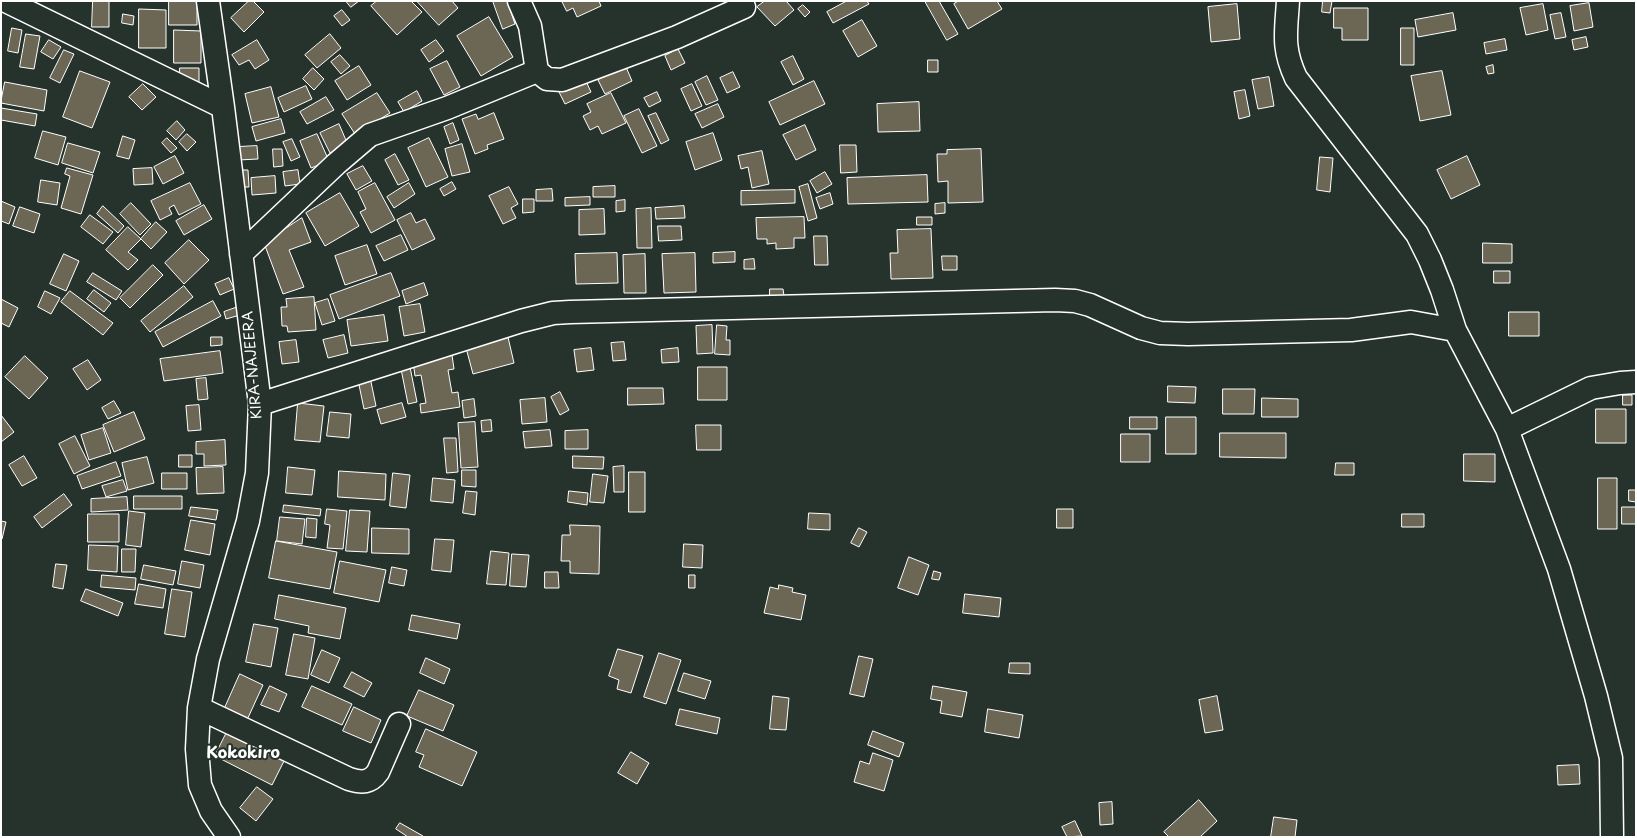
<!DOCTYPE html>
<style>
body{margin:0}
#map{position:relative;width:1637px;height:838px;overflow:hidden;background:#26332d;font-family:"Playpen Sans",sans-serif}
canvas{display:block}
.frame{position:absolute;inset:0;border:2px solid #fff;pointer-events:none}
</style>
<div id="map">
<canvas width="1637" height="838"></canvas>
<div class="frame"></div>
</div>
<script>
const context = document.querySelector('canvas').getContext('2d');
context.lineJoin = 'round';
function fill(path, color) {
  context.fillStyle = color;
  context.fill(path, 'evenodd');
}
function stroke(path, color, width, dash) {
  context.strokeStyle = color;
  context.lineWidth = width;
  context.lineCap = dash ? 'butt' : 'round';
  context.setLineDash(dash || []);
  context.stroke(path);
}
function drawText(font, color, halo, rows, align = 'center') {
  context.font = font + ' "Playpen Sans",sans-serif';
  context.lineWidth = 4;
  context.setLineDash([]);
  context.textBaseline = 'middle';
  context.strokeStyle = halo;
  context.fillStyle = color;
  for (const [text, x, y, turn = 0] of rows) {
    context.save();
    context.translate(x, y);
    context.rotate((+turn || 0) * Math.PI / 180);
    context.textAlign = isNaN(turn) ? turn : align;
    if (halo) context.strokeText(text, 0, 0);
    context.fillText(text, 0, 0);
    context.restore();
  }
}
const building = new Path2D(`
 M93 1H109V27H92Z
 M169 1H197V25H169Z
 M249 1H253L264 12 244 32 231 18Z
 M346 1H359L351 7Z
 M377 1H411L422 12 397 35 371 6Z
 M417 1H452L458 8 439 25Z
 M493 1H507L515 24 503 29Z
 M562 1H599L601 6 577 17 573 8 567 11Z
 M765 1H786L794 10 775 26 757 7Z
 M847 1H867L869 4 833 23 827 12Z
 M925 1H939L958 34 947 40Z
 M959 1H997L1002 9 968 29 954 4Z
 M1323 1H1332L1330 13 1322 12Z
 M1589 3 1593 27 1574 31 1570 6Z
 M1237 4 1240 39 1211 42 1208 7Z
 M1543 4 1548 30 1526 35 1520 8Z
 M803 5 810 12 805 17 798 9Z
 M1334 8H1368V40H1342V28H1334Z
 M139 9 166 10V48H139Z
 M342 10 350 20 342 26 334 16Z
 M1453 13 1456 30 1418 37 1415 20Z
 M1561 13 1566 37 1555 39 1550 15Z
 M123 14 134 16 133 25 122 23Z
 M489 17 513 57 481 76 457 36Z
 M862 20 877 46 858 57 843 31Z
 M12 28 22 30 18 53 8 51Z
 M1401 28H1414V65H1401Z
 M174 30 201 31V63H174Z
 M26 34 40 36 34 69 20 67Z
 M330 34 341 48 317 68 305 55Z
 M1586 37 1588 47 1574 50 1572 40Z
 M1505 39 1507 50 1486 54 1484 43Z
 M49 40 61 47 53 59 41 52Z
 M257 40 269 60 255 69 249 60 239 65 232 55Z
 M436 40 444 51 429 62 421 50Z
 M678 49 685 63 671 70 665 56Z
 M64 50 74 54 60 83 50 78Z
 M340 55 350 66 341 74 331 62Z
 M793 56 804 79 793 85 781 62Z
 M928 60H938V72H928Z
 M447 61 460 87 444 95 430 69Z
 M1493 65 1494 73 1488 74 1486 67Z
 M359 66 371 85 347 100 335 81Z
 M626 67 632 81 605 94 598 80Z
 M180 68H199V85H180Z
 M313 68 324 79 314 90 303 79Z
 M80 71 110 82 92 128 63 117Z
 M1442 71 1451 115 1420 121 1411 76Z
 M733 72 740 87 727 93 720 78Z
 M707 76 718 100 706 105 695 82Z
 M1269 77 1274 106 1258 109 1252 80Z
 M585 79 591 92 565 104 559 92Z
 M814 81 825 104 780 125 769 102Z
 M5 82 47 90 44 111 1 103Z
 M143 84 156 97 142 110 129 97Z
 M692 84 702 106 691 111 681 89Z
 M306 86 312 99 284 112 278 98Z
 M271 87 279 117 252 123 245 94Z
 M1245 90 1250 116 1239 119 1234 92Z
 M417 91 422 101 404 112 398 102Z
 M657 92 661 101 649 107 644 98Z
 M377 93 390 113 355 134 342 114Z
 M611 93 626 123 602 134 598 126 590 130 583 116 591 112 587 104Z
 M326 97 334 110 307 124 300 112Z
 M919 102 920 131 878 132 877 104Z
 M718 104 724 117 702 128 695 114Z
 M1 108 37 114 35 126 1 120Z
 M639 109 657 146 642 153 624 116Z
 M494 113 504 139 487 145 488 149 475 154 462 119 476 114 478 119Z
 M656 113 669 140 661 144 648 116Z
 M281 119 285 133 256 141 252 127Z
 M177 121 185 130 176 140 167 131Z
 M453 123 459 140 450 144 444 127Z
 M339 124 348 145 330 153 320 133Z
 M805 125 816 150 796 160 783 135Z
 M43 131 66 137 58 165 35 158Z
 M713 133 722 160 695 170 686 142Z
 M187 134 196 142 187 151 179 142Z
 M317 134 329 161 311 168 300 141Z
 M123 136 135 140 129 159 117 156Z
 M167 138 177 148 171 153 162 143Z
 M429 138 448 177 426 187 408 148Z
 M292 139 300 157 291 161 283 142Z
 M68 143 100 152 93 173 62 163Z
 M462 144 470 172 452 176 445 149Z
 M840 145H856L857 172 841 173Z
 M257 146 258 159 238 160V147Z
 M273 149H282L283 166 274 167Z
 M981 149 983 202 948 203V181L938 182 937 154H947V150Z
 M762 151 769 184 752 188 748 167 741 169 738 156Z
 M395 154 409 180 398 185 385 160Z
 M175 156 184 173 163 184 154 167Z
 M1467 156 1480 185 1451 199 1437 170Z
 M1320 157 1333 158 1330 192 1317 190Z
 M363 166 372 181 356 190 347 174Z
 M67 168 93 175 81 214 61 208 70 176 65 174Z
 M152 168 153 184 134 185 133 169Z
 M242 170H248L249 187H243Z
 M298 170 300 184 285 186 283 172Z
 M825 172 832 184 817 193 810 181Z
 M927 175 928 202 848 204 847 178Z
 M275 176 276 193 252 195 251 178Z
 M41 180 60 183 57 205 38 202Z
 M452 182 456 189 444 196 440 189Z
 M190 183 201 204 179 215 174 205 169 208 172 214 160 220 151 201Z
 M375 183 395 220 371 233 360 212 366 209 358 192Z
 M409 183 415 194 394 208 387 197Z
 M808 184 817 218 808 221 799 187Z
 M615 186V197H593V187Z
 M509 187 518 204 511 208 516 218 503 224 489 196Z
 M552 189 553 201H536V190Z
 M795 190V203L741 205V191Z
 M340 193 359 226 325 246 306 213Z
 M830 193 833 204 820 209 816 198Z
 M590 197V205L565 206V198Z
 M523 199H534V212L523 213Z
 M625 200V211L616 212V201Z
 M1 201 15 207 9 224 1 221Z
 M131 203 151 224 140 235 120 214Z
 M945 203V213L935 214V204Z
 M204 205 212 219 184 235 176 221Z
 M103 206 124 226 118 233 97 214Z
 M684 206 685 218 656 219 655 208Z
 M20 207 40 214 34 233 13 226Z
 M651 208 652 248H637L636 209Z
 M604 209 605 234 579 235V210Z
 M411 213 416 223 425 219 435 239 412 250 397 220Z
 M90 215 113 232 103 244 81 227Z
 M804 217 805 238H794V248L776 249V243L767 244V239H757L756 218Z
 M917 217H932V225H917Z
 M302 218 311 242 289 250 304 287 283 294 264 243Z
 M156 222 167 232 151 249 141 239Z
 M658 226H681L682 240 659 241Z
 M128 227 141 239 128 252 138 260 128 270 106 250Z
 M931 229 933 278 891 279 890 253H898L897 230Z
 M401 235 408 250 384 261 376 246Z
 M814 236H827L828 265H815Z
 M189 240 209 260 184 284 165 263Z
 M1483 243 1512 244V263H1483Z
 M367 245 377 274 345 285 335 256Z
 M735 252V262L713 263V253Z
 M617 253 618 283 576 284 575 254Z
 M695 253 696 292 664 293 662 254Z
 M64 254 79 261 66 291 50 284Z
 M645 254 646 293H624L623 255Z
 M942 256H957V270H943Z
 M754 259 755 269H744V260Z
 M153 265 163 275 130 308 120 298Z
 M1494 271H1510V283H1494Z
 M93 273 122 291 116 300 87 282Z
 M391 273 400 296 339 319 330 295Z
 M229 278 234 289 220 295 215 284Z
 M424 283 428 295 406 304 402 291Z
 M184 286 193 297 150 332 141 321Z
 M770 289H783L784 296 770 297Z
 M94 290 111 303 104 312 87 299Z
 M45 291 60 298 51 314 38 307Z
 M70 291 113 323 103 335 61 302Z
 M314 297 316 330 288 332 287 326H282L281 307H287L286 299Z
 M1 299 18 308 9 327 1 323Z
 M328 299 335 321 322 325 315 303Z
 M213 301 221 316 163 347 155 332Z
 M420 304 425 332 404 336 399 307Z
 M238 307 240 315 226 319 224 312Z
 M1509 312H1539V336H1509Z
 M384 315 388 341 351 346 347 320Z
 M712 325 713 353 697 354 696 326Z
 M717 325 727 326 726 340H730V355L715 354Z
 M507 333 514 363 473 374 465 344Z
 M344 335 348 353 328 358 323 340Z
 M211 337H222V345L211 346Z
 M296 340 299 362 282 364 279 342Z
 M624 342 626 360 613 361 611 343Z
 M591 348 594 370 577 372 574 350Z
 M678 348 679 362 662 363 661 350Z
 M220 351 223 373 164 381 160 359Z
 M452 355 454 369 448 370 452 393 458 392 460 407 421 413 420 404 426 403 421 375 415 376 413 361Z
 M25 356 48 378 29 399 5 377Z
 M88 360 101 380 87 390 73 369Z
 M410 367 417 402 408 404 401 369Z
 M698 367H727V400H698Z
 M370 377 376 406 364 409 358 380Z
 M206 378 208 399 198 400 196 379Z
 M1168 386 1196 387 1195 403 1168 402Z
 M628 388H663L664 404 628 405Z
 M1223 389H1255L1254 414H1223Z
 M560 392 569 410 560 415 551 397Z
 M1623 395H1632V405H1623Z
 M545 398 547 422 522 424 520 400Z
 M1262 398 1298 399V417H1262Z
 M474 399 476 416 464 418 462 401Z
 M114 401 121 413 108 419 102 408Z
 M298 403 324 406 320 442 295 440Z
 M402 403 406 417 381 424 377 410Z
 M199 405 201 430 188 431 186 406Z
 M1596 409H1626V443H1596Z
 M134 412 145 439 114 452 103 425Z
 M330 412 351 414 349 438 327 436Z
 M1 415 14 432 1 442Z
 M1130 417H1157V429H1130Z
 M1166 417H1196V454H1166Z
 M491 420 492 431 482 432 481 421Z
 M475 422 478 467 461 468 458 423Z
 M696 425H721V450H697Z
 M103 428 111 453 89 460 81 435Z
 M550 430 552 446 525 448 523 432Z
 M588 430V449H565V431Z
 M1220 433H1286V458L1220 457Z
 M1121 434H1150V462H1121Z
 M75 436 90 466 74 474 59 444Z
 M444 438H456L458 472 447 473Z
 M225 440 226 465 204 466V454H196V442Z
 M1464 454H1495V482L1464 481Z
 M179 455H192V467H179Z
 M24 456 37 478 22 486 9 465Z
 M573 456 604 457 603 469 573 468Z
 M147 457 154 483 128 490 122 463Z
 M116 462 121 476 82 489 77 476Z
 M1336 463H1354V475H1335Z
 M624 466V492H614L613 467Z
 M223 467 224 493 197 494 196 468Z
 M288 467 315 470 312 495 286 493Z
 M462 470H476V487L462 486Z
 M339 471 386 474 385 500 338 497Z
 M629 472H645V512H629Z
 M162 473H187V489H162Z
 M393 473 410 475 406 508 390 506Z
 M593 474 608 476 604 503 590 502Z
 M433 478 455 480 453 503 431 501Z
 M1598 478H1617V529H1598Z
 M123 480 127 491 106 497 102 486Z
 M1629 490H1636V502L1629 501Z
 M466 491 477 492 475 515 463 513Z
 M569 491 588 493 587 505 568 502Z
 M64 494 72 505 42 528 34 517Z
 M134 496H182V509H134Z
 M127 497 128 510 91 512V499Z
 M284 505 321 509 320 516 283 512Z
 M191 507 218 510 216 520 189 516Z
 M1622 507H1636V524H1622Z
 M327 509 347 511 343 549 327 548 330 525 325 524Z
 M1057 509H1073V528H1057Z
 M350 510 370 511 367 552 346 551Z
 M129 511 145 513 141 547 126 545Z
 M809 513 830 514V530L808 529Z
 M88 514H119V542H88Z
 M1402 514H1424V527H1402Z
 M280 517 305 519 302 544 277 541Z
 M307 518 317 519 316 538 306 537Z
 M191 520 215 524 210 555 185 550Z
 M1 521 6 522 2 539H1Z
 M570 525 600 526 599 574 570 573V561H561L562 535H570Z
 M372 528 409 529V554L372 553Z
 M859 528 867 532 859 547 851 543Z
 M435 539 454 540 451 572 432 570Z
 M276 541 337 552 330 589 269 578Z
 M684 544 703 545 702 568 683 567Z
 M89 545 118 546 117 572 88 570Z
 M122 549H136L135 572H122Z
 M491 551 509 553 506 585 487 584Z
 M512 554 529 555 526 587 510 586Z
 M909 557 929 565 918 595 898 588Z
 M182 561 204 565 200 588 178 584Z
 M340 561 386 570 379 602 334 593Z
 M56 564 67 565 63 589 53 587Z
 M144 565 176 571 173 585 141 579Z
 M392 567 407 570 404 586 389 583Z
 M934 571 941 573 939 580 932 579Z
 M545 572H558L559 588H545Z
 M102 575 136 578 135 590 101 587Z
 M689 575H695V588H689Z
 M139 584 166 589 163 608 135 604Z
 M779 585 793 588 792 592 806 595 801 620 764 613 770 587 778 589Z
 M86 589 123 603 118 616 81 601Z
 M172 589 192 592 185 637 165 634Z
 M965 594 1001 598 999 617 963 613Z
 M279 595 346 608 340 639 308 633 309 626 275 619Z
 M412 615 460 624 457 639 409 630Z
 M254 624 278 628 271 667 246 662Z
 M294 634 315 638 308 679 286 675Z
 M618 649 643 656 631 693 617 689 619 680 609 676Z
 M322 650 340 658 329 683 311 675Z
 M659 653 681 660 666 704 644 697Z
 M859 656 873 659 864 697 850 694Z
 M426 658 450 669 444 684 420 673Z
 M1010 663H1030V674L1009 673Z
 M352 672 372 683 364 697 344 687Z
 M684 673 711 681 705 699 678 691Z
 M240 674 263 685 247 720 224 710Z
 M270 686 287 694 279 712 261 705Z
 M312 686 352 704 342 725 302 707Z
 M933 686 967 692 962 717 940 713 942 701 931 699Z
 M419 690 454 705 443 731 407 716Z
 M773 696 789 698 786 730 770 729Z
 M1217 696 1223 730 1205 733 1199 700Z
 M354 707 381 720 371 743 343 731Z
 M680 709 720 718 717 734 676 725Z
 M988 709 1023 715 1019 738 985 732Z
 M426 729 477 752 462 786 419 767 424 755 416 752Z
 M228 730 285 759 272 785 215 756Z
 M873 731 904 743 899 757 868 745Z
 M631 752 649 763 637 784 618 773Z
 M873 753 893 760 884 791 854 782 860 761 869 764Z
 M1579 765 1580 784 1558 785 1557 766Z
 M257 787 273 799 256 821 240 808Z
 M1199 800 1217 821 1200 837H1169L1164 832Z
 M1112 802 1113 824 1100 825 1099 803Z
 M1274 817 1297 820 1295 837H1271Z
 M1075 821 1082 836 1067 837 1062 827Z
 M400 823 423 836 422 837H408L396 829Z`);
fill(building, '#6c6655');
stroke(building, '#fff', 1);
const minor = new Path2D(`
 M6 1 223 107
 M208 1 223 107 260 404 257 473 248 521 208 659 199 708 197 749 200 785 211 811 229 837
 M1288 1C1286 33 1282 48 1296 78L1417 234 1430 260 1442 290 1455 330 1507 429 1559 569 1596 696 1611 758 1612 837
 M537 71 547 79 562 80 677 37 744 7
 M241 254 336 164 370 135 447 108 537 71 530 26 519 1
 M260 404 521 321 553 313 570 312 1055 300 1075 301 1090 305 1141 328 1160 333 1188 334 1351 330 1411 322 1455 330
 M1507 429 1591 388 1620 383 1636 382
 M199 708 349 779C362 783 370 783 378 772L399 724`);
stroke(minor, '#fff', 25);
stroke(minor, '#26332d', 22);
drawText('14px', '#fff', '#26332d', [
 ["KIRA-NAJEERA",253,365,-95]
]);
drawText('bold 16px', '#fff', '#26332d', [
 ["Kokokiro",243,754]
]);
</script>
